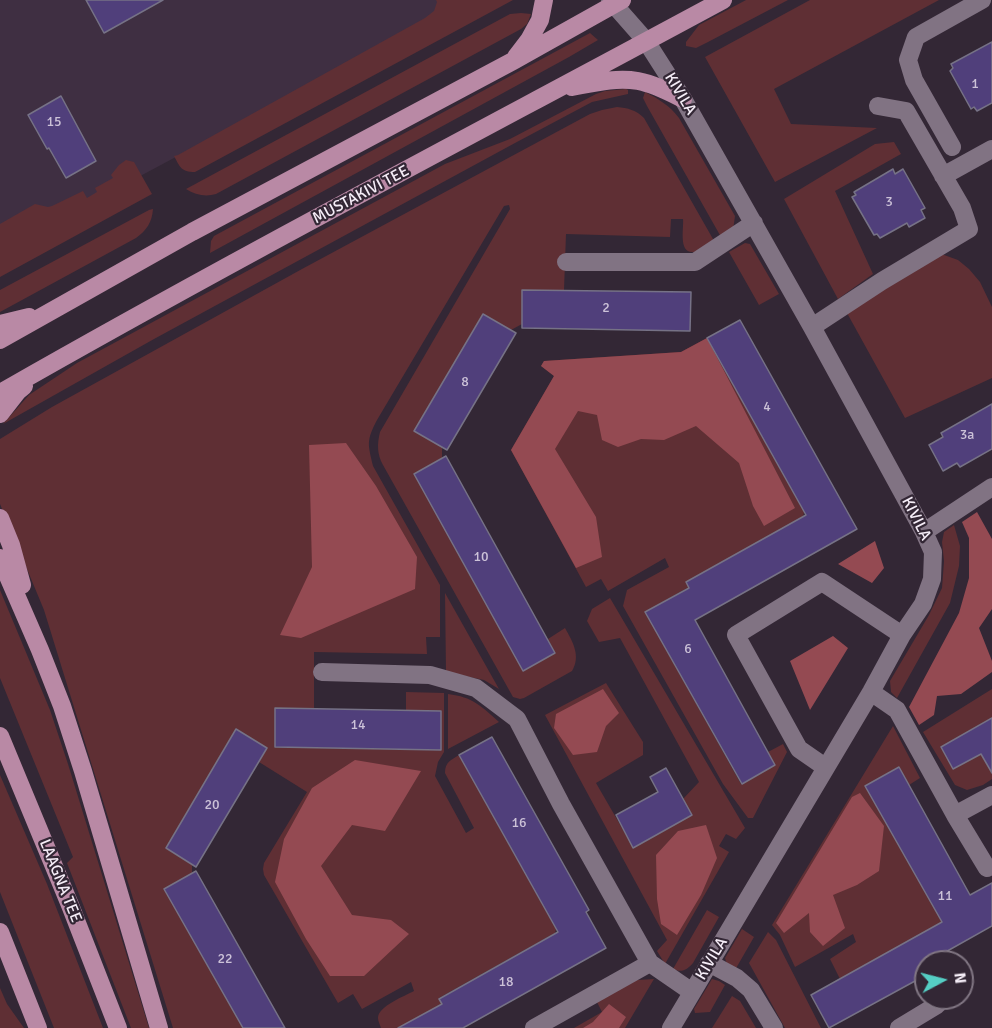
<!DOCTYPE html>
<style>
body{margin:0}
#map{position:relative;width:992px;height:1028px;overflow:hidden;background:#332735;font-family:Signika,sans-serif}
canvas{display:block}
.north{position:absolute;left:914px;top:950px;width:60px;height:60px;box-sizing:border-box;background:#332735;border:2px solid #817683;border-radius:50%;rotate:83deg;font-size:16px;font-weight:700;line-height:24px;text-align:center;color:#f5edf7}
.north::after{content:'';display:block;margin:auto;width:21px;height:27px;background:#55cec4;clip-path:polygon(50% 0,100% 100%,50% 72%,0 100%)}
</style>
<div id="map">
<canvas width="992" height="1028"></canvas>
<div class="north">N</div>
</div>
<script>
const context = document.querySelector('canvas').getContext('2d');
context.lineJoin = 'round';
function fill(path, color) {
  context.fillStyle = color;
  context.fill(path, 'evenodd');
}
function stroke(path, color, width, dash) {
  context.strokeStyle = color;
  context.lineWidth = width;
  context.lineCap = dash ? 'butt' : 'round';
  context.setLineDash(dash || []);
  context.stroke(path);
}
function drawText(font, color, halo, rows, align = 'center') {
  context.font = font + ' Signika,sans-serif';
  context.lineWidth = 4.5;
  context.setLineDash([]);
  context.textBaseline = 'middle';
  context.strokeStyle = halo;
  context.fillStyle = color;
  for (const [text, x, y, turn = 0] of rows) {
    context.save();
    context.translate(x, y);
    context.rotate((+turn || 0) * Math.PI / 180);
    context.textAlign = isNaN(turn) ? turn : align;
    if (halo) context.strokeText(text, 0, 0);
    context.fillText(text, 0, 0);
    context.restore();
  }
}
fill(new Path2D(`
 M0 0H440L447 12 0 251Z`), '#3f2f42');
fill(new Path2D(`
 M436 0H513L195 172C181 172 180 167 174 156L178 155 425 18 434 11 437 2Z
 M746 0H788L708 42 696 48 686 46V42L699 25Z
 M810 0H939L774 89 791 124 877 128 775 182 705 57Z
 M521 13 531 14 527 24 521 29 216 194C206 197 195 195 186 189L510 14Z
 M590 33 598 40 569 57 210 253 211 241 214 236Z
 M626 89 628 90V94L592 102 515 143 154 339 3 424 29 395 77 363 445 164 510 139 596 94 605 91Z
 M645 92C659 99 670 106 679 118L735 216 733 230 721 237 647 106 643 98Z
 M617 107C628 108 636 110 644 118L713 239 712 242C707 245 700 252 694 252 678 254 684 228 683 219H671L670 237 566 234 564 290H522V324L511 330 483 314 415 430 442 447V458L415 474 524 670 555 653 548 639 565 628C573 642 581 656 572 671L524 698 520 699 513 697 383 465C377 454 377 444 380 432L510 209 509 205 504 206 377 420C366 441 368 444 373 466L440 585V637H426L427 654 314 652V709L275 708V747L440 750 441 711 406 710V692L444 693V752L438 762 435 776 466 833 474 828 445 773C445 762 451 760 459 755L556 929 555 933 439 998 442 1004 398 1028H381C380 1025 378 1021 378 1018 378 1006 405 996 414 991L411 982 362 1009 353 994 338 1003 264 875 263 869 264 863 307 792 259 762 267 748 236 729 166 848 192 865V874L243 1028H173L44 610 0 504V439L52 407 302 269 590 114 602 110Z
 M894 142 901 154 835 191 873 274 838 299 784 199 875 144Z
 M126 160 134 162 152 194 0 277V224L35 204 48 207 52 206 83 191 87 198 97 192 95 188 113 178 111 175 119 165Z
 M153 209C152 222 147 230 136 238L0 312V290L149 210Z
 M745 243 750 244 779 294 759 305 729 252Z
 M933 251 958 260 969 269 980 282 992 307V378L905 418 847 313Z
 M707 338 804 512 803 517 686 582 689 587 645 612 741 784 775 765 768 752 783 744 787 752 753 818H748L723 784 623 606 627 590 669 567 665 558 608 591 601 579 586 587 511 450 554 376 541 366 544 361 681 352Z
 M954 525 960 546 959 566 950 603 897 698 891 692 890 681 929 615 942 588 944 561 942 542 944 532Z
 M0 590 50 710 68 764 149 1028H131L67 863 73 857 0 678Z
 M445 593 499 689 484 680 446 672Z
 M610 598 745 828 736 839 726 834 719 846 729 852 665 964 657 951 667 940 545 715 606 683 643 742V755L596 783 633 847 692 815 683 799 699 782 620 638 599 642 587 621 592 609Z
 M992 689V718L969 731 987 764 992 761V779L983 785 967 790 955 785 923 732Z
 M448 694C473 697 481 706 499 722L448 749Z
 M893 726 920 778 909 785 898 767 866 786 947 931 840 979 830 959 856 942 853 934 795 967 780 935 772 925Z
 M0 775 47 884 103 1028H54L0 892Z
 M707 910 719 917 693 963C687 970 682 973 673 969Z
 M742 929 754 937 735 970 727 965 725 958Z
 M768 932 776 940 821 1028H785L749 963Z
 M654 979 625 1028H574L602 1012 596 1000 621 981Z
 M712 979 719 981 725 985 710 1012 695 1013 694 1009Z
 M0 988 7 1004 24 1028H0Z
 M732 996 740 1001 756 1028H712Z`), '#5f2f34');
fill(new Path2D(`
 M707 338 795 508 764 526 753 506 739 463 696 426 664 440 641 439 618 447 602 440 597 415 578 411 555 449 596 517 602 557 576 568 511 450 554 376 541 366 544 361 681 352Z
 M346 443 376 486 417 557 415 589 301 638 280 635 312 567 309 445Z
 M977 512 992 539V609L979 628 992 661V672L961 694 937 696 934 715 919 725 909 707 959 613 969 578V538L962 522Z
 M875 541 884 568 872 583 838 564Z
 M833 636 848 648 810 710 790 661Z
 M603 689 619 713 606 726 597 752 573 755 554 728 556 714Z
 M355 760 421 771 385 831 352 825 321 866 352 915 391 920 409 934 364 976H330L306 939 275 882 284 839 312 788Z
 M860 793 884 826 879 871 857 885 833 895 845 928 823 946 810 932 809 913 784 933 776 923 852 797Z
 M706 825 717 858 701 895 677 935 661 924 657 899 656 855 678 831Z
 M609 1004 626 1017 619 1028H583L593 1022Z`), '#944a52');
const building = new Path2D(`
 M86 0H163L104 33Z
 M992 42V103L977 111 974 107 971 109 950 71 953 68 951 64Z
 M61 96 96 161 66 178 49 148 47 149 28 115Z
 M893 169 895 174 903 169 925 208 921 210 925 218 909 227 907 223 880 238 877 234 874 235 852 197 856 195 854 192Z
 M522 290 691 292 690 331 522 328Z
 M483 314 516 333 447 450 414 431Z
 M740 320 857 529 695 620 775 765 742 784 645 612 689 588 686 582 806 515 707 338Z
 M992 404V449L960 467 957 463 943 471 929 445 943 437 941 433Z
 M446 456 555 653 523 671 414 474Z
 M275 708 441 711V750L275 747Z
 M992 718V773L981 754 953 769 941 747Z
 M236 729 267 748 196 867 166 848Z
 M492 737 589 910 586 912 606 948 463 1028H398L442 1004 439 999 558 932 459 755Z
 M899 767 970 895 992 883V926L942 954 946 962H926V975L829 1028 811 995 942 922 865 786Z
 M666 768 692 815 633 848 616 815 658 792 650 777Z
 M196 871 285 1028H243L164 889Z`);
fill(building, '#503f7b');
stroke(building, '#767286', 1.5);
stroke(new Path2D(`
 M610 0 646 41 683 99 812 327 924 532 933 552 932 579 923 604 902 635 871 692 671 1028
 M952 147 914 80 908 60 916 37 982 0
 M943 176 992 149
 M566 262H695L754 223
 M812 327 882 281 969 229 962 208 906 111 878 106
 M924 532 992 487
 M322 672 430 675 476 688 517 719 561 804 650 963 692 992
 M871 692 897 710 955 815 987 868
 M825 767 799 749 736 635 822 582 902 635
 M955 815 992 795
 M709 963 737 978 751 990 774 1028
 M534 1028 650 963
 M899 1028 937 1005`), '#817383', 18);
stroke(new Path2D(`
 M516 57 529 40 540 20 544 0
 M572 87C593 83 616 77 638 81 654 84 669 92 683 99
 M0 324 29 317
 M0 340 192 232 513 61 622 0
 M0 393C238 257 482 130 723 0
 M0 414 18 391 24 386
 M0 518 11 545 22 585
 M0 558 40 650 62 706 83 771 159 1028
 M0 736 70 905 118 1028
 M0 932 38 1028`), '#b989a5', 18);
drawText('14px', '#ccc2d8', null, [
 ["1",975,84],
 ["15",54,122],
 ["3",889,202],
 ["2",606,308],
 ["8",465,382],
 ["4",767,407],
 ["3a",967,435],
 ["10",481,557],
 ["6",688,649],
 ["14",358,725],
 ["20",212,805],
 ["16",519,823],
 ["11",945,896],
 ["22",225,959],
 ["18",506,982]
]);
drawText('16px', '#f5edf7', '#332735', [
 ["KIVILA",680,94,59],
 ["MUSTAKIVI TEE",361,195,-28],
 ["KIVILA",916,519,63],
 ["LAAGNA TEE",60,881,68],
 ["KIVILA",712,959,-59]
]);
</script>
